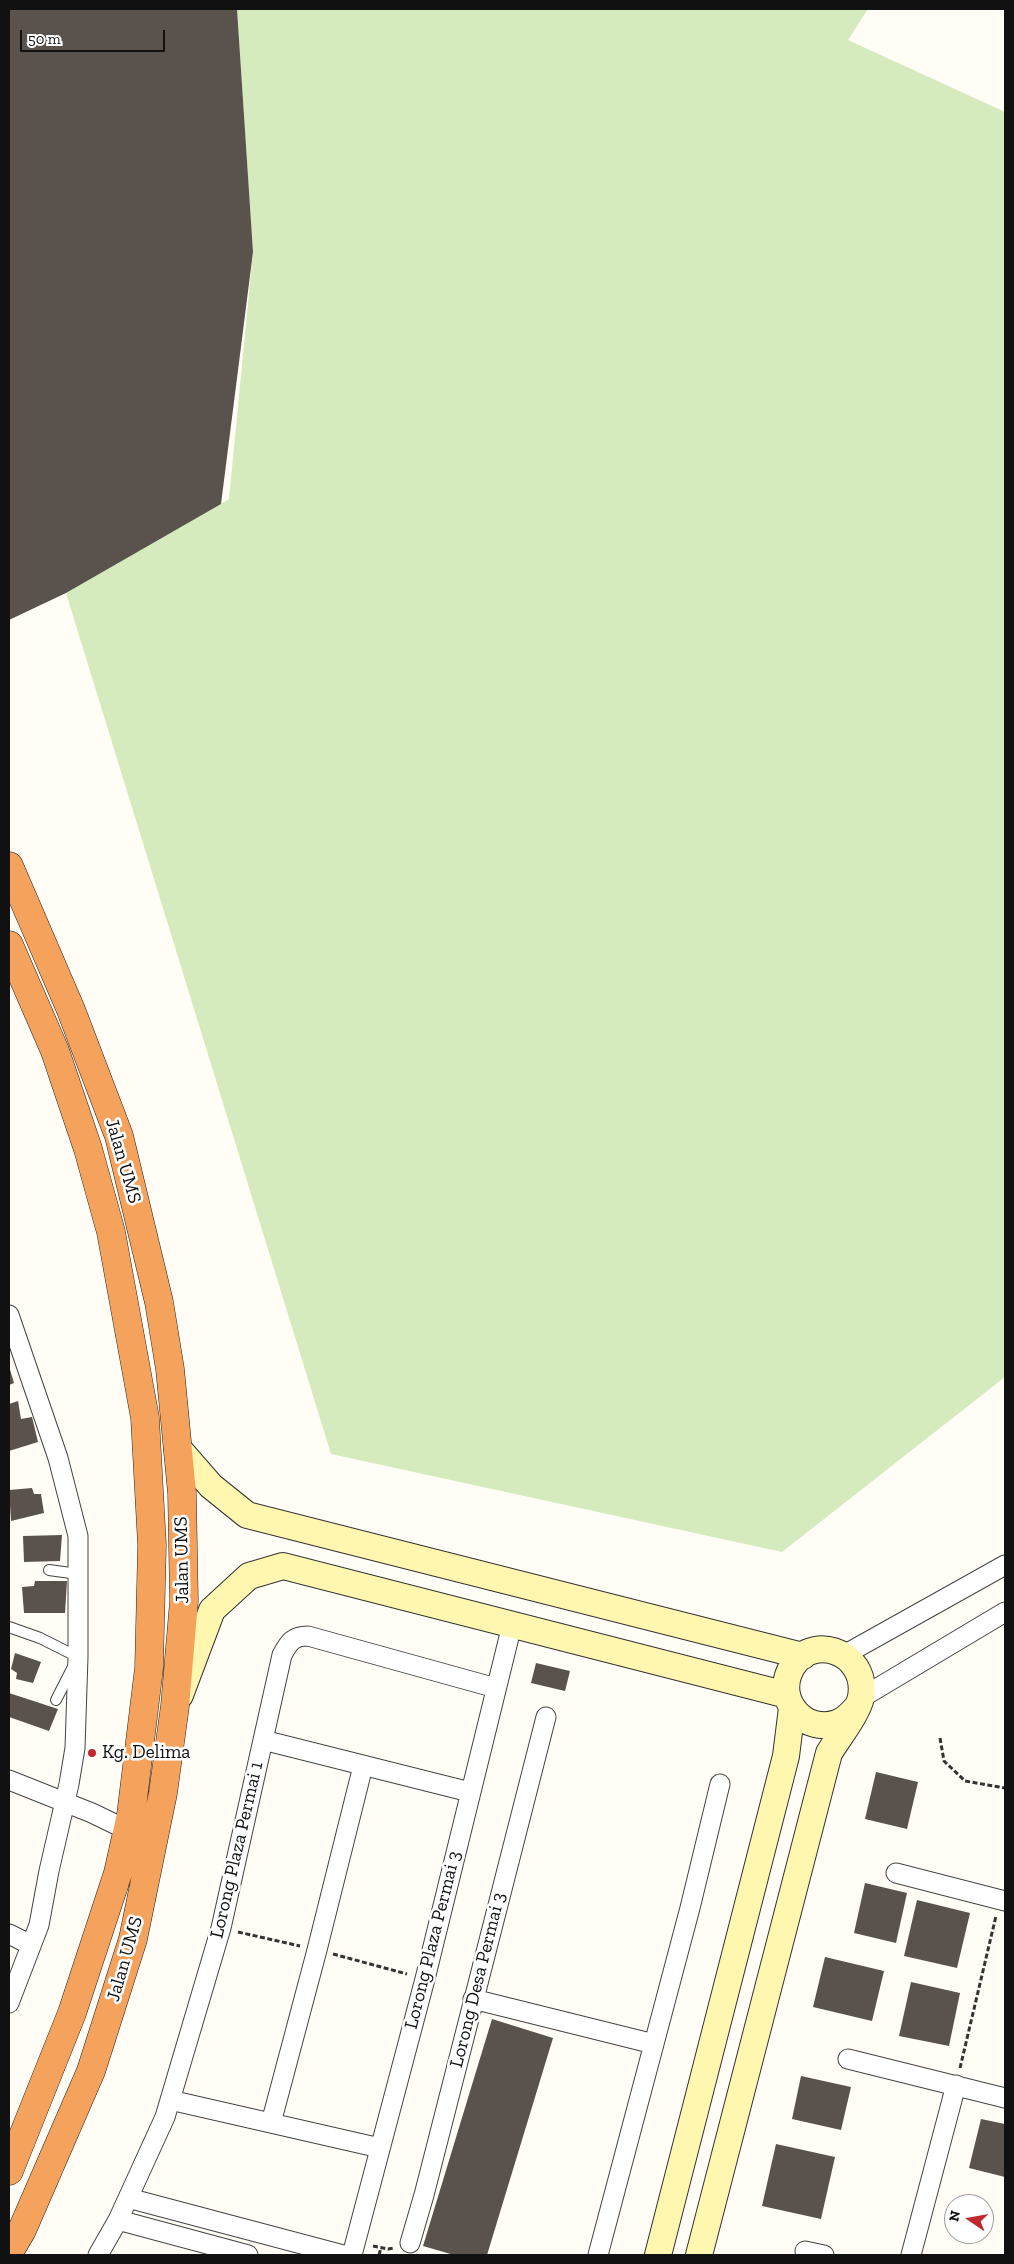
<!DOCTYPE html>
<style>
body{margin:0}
#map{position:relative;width:1014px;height:2264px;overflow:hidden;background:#fffdf5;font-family:"Zilla Slab",serif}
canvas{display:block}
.frame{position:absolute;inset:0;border:10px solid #111;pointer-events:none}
.north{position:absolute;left:944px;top:2194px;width:50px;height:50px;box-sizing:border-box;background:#fff;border:1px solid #a0a0a0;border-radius:50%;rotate:282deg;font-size:14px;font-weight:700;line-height:20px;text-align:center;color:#111}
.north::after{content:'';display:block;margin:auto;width:18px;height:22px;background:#c4262e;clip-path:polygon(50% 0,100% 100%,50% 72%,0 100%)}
.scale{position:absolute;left:20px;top:30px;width:145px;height:22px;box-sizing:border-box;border:2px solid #111;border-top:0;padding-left:6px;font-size:15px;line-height:18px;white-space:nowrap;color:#111;-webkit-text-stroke:4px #fff;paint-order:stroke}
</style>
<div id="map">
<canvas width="1014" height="2264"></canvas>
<div class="frame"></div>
<div class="north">N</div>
<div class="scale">50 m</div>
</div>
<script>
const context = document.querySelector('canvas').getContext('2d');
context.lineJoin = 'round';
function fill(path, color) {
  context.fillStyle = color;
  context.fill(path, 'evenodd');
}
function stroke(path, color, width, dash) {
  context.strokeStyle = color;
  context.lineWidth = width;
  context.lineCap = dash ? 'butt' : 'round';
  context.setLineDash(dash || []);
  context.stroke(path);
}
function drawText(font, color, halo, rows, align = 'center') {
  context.font = font + ' "Zilla Slab",serif';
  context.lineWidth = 5;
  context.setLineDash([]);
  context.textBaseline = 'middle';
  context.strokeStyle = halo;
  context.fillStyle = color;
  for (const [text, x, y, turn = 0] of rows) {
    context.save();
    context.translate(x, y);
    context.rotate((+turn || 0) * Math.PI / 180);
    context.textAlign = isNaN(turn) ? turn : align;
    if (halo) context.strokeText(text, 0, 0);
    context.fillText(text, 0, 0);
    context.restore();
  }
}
fill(new Path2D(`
 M237 9H868L848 40 1005 112V1377L782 1552 331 1454 66 593 229 499 253 252Z`), '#d5ebbd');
fill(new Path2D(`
 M9 9H237L253 252 221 504 66 593 9 620Z
 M9 1366 14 1383 9 1385Z
 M18 1401 21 1419 32 1417 38 1442 9 1451V1404Z
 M32 1488 34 1494H41L44 1513 11 1521 9 1490Z
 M62 1535 60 1561 24 1562 23 1536Z
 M35 1581H67L65 1613H24L22 1587 34 1586Z
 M15 1653 41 1662 33 1683 16 1679 17 1673 11 1669Z
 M536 1663 570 1671 565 1691 531 1683Z
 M9 1693 58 1709 49 1731 9 1717Z
 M876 1772 918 1782 907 1829 865 1819Z
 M865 1883 907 1893 896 1943 854 1933Z
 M917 1900 970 1913 957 1968 904 1956Z
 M825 1957 884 1971 872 2021 813 2007Z
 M911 1982 960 1993 949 2046 899 2036Z
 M492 2019 553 2038 487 2255H454L423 2246Z
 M801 2076 851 2087 841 2130 792 2119Z
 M981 2119 1005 2124V2177L969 2168Z
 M776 2144 835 2157 821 2219 762 2206Z`), '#5a524d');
const lane = new Path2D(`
 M49 1570 78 1574
 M9 1627 40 1638 78 1657 56 1700`);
const street = new Path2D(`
 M9 1315 58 1458 78 1536V1657L75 1748 69 1784 49 1871 39 1925 9 2003
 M844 1655 1005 1565
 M861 1698 1005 1612
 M263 1740 470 1792
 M9 1780 92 1813 127 1830
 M896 1873 1005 1901
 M9 1934 31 1945
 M473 1999 654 2044
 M848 2059 1005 2098
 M170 2100 380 2148
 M271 2123 317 1950 363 1766
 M128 2198 343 2255
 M118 2220 248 2255
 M410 2243 424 2195 546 1717
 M805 2251 824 2255
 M98 2255 118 2220 165 2117 221 1928 282 1655C289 1642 293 1636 308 1636L496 1688
 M352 2255 425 1979 512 1625
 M598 2255 690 1908 720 1784
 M911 2255 956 2085`);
const secondary = new Path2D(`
 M177 1447 211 1486 247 1515 803 1656
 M180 1695 212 1610 249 1576 283 1566 787 1695
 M658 2255 786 1756 792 1708
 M699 2255 829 1753C838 1738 858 1713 861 1697 869 1650 806 1630 789 1673 777 1703 806 1734 837 1723 845 1720 851 1714 857 1707`);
const highway = new Path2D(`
 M9 866 71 1010 119 1136 159 1302 170 1369 182 1493 184 1601 175 1706 163 1793 133 1939 91 2071 22 2230 9 2252
 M9 945 55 1051 88 1149 111 1232 145 1418 152 1545 149 1668 131 1815 118 1873 72 2013 9 2171`);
stroke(lane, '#444', 12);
stroke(street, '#444', 21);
stroke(secondary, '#333', 28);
stroke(highway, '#222', 29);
stroke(new Path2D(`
 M940 1738 944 1761 965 1781 1005 1788
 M238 1932 300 1946
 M333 1954 407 1974
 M960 2068 996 1916
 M373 2246 388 2249 394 2248
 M379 2255 381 2248`), '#333', 3, [5, 2.5]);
stroke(lane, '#fff', 10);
stroke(street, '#fff', 19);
stroke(secondary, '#fff6b0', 26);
stroke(highway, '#f5a25d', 28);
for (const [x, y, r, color] of [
 [92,1753,5,"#c4262e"]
]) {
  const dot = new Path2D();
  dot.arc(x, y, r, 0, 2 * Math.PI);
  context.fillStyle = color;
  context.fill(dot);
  stroke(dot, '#fff', 2);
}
drawText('19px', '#111', '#fff', [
 ["Jalan UMS",123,1161,74],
 ["Jalan UMS",182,1560,-91],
 ["Lorong Plaza Permai 1",237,1850,-77],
 ["Lorong Plaza Permai 3",433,1940,-76],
 ["Jalan UMS",125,1959,-74],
 ["Lorong Desa Permai 3",478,1980,-76]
]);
drawText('19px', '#111', '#fff', [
 ["Kg. Delima",102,1753]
], 'left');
</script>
